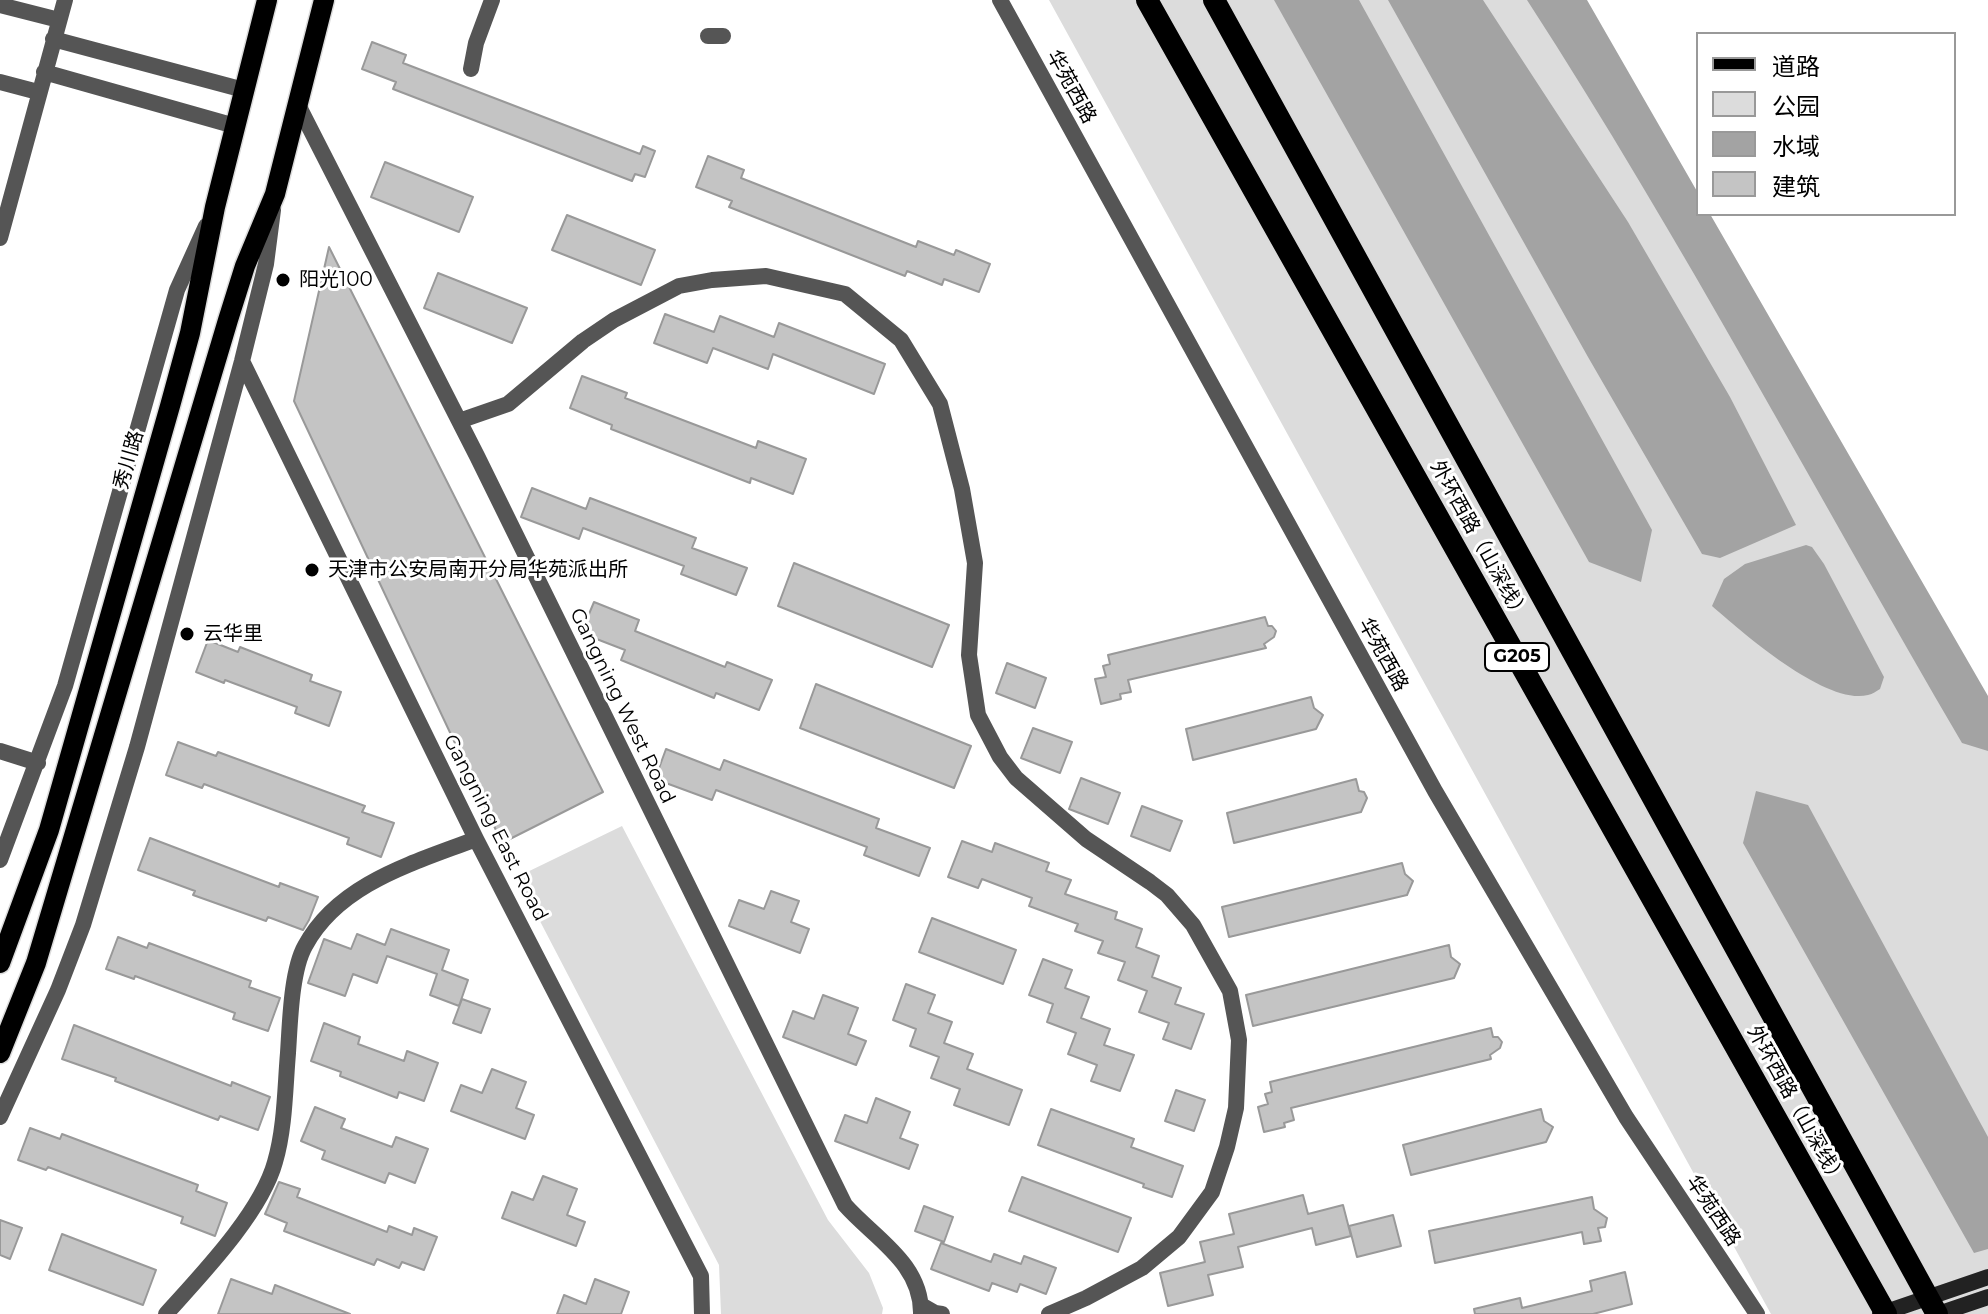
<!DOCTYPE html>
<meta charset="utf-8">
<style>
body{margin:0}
#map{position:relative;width:1988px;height:1314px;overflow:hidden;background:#fff;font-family:Montserrat,"Noto Sans SC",sans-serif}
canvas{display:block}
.legend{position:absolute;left:1696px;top:32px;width:260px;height:184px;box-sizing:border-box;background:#fff;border:2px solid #999;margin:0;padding:10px 14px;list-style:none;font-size:24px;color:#000}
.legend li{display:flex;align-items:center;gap:16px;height:40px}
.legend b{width:40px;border:2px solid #999}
</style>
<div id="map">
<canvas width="1988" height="1314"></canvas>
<ul class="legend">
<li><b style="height:10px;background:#000"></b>道路</li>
<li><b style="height:22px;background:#dcdcdc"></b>公园</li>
<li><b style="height:22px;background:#a3a3a3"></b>水域</li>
<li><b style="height:22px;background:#c4c4c4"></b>建筑</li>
</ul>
</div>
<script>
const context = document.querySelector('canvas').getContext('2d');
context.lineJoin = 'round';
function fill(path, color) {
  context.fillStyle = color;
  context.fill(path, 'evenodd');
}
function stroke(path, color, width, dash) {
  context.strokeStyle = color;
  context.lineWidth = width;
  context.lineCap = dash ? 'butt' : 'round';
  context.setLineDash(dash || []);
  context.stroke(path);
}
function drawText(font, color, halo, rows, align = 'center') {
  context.font = font + ' Montserrat,"Noto Sans SC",sans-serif';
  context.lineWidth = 6;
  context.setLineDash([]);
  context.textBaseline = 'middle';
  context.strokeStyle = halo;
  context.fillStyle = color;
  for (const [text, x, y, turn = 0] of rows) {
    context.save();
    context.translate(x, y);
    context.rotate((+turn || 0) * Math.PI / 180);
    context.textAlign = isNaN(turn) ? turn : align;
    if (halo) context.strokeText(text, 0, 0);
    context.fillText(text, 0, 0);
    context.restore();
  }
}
fill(new Path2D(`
 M1049 0H1568L1988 713V1314H1771Z
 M622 826 828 1220 869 1273 883 1308 882 1314H721L719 1265 517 877Z`), '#dcdcdc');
fill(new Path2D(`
 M1274 0H1359L1652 530 1641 582 1589 562Z
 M1388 0H1483L1628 222 1730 397 1796 525 1720 558 1702 554 1588 357Z
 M1527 0H1587L1698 193V214H1710L1988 696V751L1962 743C1817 495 1683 241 1527 0Z
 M1806 545 1812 547 1824 564 1884 677 1880 689C1876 691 1873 694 1868 695 1826 706 1742 632 1712 606L1724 579 1745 564Z
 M1756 791 1808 805 1988 1137V1249L1974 1253 1743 843Z`), '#a3a3a3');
const building = new Path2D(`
 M372 42 406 55 403 63 640 154 643 146 655 151 645 177 635 174 632 181 393 89 396 82 362 69Z
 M708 156 744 170 741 178 916 247 918 241 954 255 956 250 990 264 979 292 944 279 942 285 907 271 905 276 729 207 732 201 696 187Z
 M385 162 473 197 459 232 371 197Z
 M567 215 655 250 641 285 552 250Z
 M329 247 603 792 502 843 294 401Z
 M438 273 527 308 512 343 424 308Z
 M665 314 714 332 720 316 774 337 779 323 885 364 874 394 773 354 768 369 713 348 707 363 654 343Z
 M582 376 627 393 625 398 756 448 758 441 806 459 793 494 751 478 750 483 611 429 612 425 570 408Z
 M532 488 586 509 590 498 696 538 692 548 747 568 736 595 681 574 684 566 583 528 579 539 521 517Z
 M794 563 949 625 932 667 778 606Z
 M594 602 639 620 635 631 725 667 727 662 772 680 759 710 716 693 714 698 621 660 625 650 581 633Z
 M1265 617 1268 626H1272L1276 631 1274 637 1264 644 1266 648 1128 680 1131 692 1120 694 1121 699 1101 704 1095 679 1106 677 1103 666 1110 664 1108 655Z
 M208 640 238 652 240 647 312 675 310 681 341 692 329 726 295 713 297 707 225 680 224 683 196 672Z
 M1007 663 1046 678 1035 708 996 693Z
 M816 684 971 746 954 788 800 728Z
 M1311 697 1314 708 1323 715 1316 729 1193 760 1186 729Z
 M1033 728 1072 742 1060 773 1021 758Z
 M178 742 216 756 218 752 365 806 362 812 394 823 381 857 347 844 349 838 204 784 202 788 166 775Z
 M666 749 720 770 724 760 879 819 876 828 930 848 919 876 864 855 867 847 716 790 712 800 655 779Z
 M1081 778 1120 793 1108 824 1069 809Z
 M1356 779 1359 791 1364 792 1367 798 1361 812 1234 843 1227 813Z
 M1142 806 1182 821 1170 851 1131 836Z
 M150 838 279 887 280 883 318 897 309 920 303 930 268 917 266 921 193 895 195 891 138 870Z
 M962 841 992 852 995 843 1049 863 1046 871 1071 880 1065 894 1117 912 1115 919 1142 929 1136 947 1159 956 1152 977 1181 988 1175 1004 1204 1014 1191 1049 1163 1039 1169 1023 1139 1012 1147 991 1118 980 1125 962 1098 953 1103 941 1075 931 1078 924 1029 906 1032 898 982 879 978 888 948 877Z
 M1402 863 1405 874 1413 881 1407 895 1229 937 1222 907Z
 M771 891 799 901 791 922 809 929 800 953 729 926 739 900 764 909Z
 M932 918 1016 950 1003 984 919 952Z
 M391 929 449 950 442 970 468 980 459 1006 430 995 437 974 387 956 377 983 353 974 345 996 308 983 324 939 351 949 357 934 385 945Z
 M118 937 147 948 149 943 251 981 249 987 280 998 268 1031 233 1019 235 1013 135 976 134 979 106 969Z
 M1449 945 1451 957 1460 964 1454 978 1253 1026 1246 995Z
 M1043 959 1072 970 1065 988 1089 997 1081 1018 1110 1029 1104 1045 1134 1055 1120 1091 1091 1081 1097 1065 1068 1054 1076 1033 1047 1022 1053 1004 1029 995Z
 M906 984 935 995 928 1013 952 1022 944 1043 973 1054 967 1069 1022 1090 1009 1125 954 1105 960 1089 931 1078 939 1057 910 1046 916 1029 893 1020Z
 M823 995 858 1008 848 1034 866 1041 856 1065 783 1037 793 1011 814 1019Z
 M462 999 490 1009 481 1033 453 1023Z
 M324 1023 360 1037 358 1044 404 1061 407 1051 438 1063 424 1101 399 1092 397 1098 340 1076 341 1072 311 1061Z
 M74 1025 231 1086 232 1082 270 1097 258 1130 220 1116 218 1120 115 1081 116 1078 62 1059Z
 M1491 1028 1493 1037H1498L1502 1042 1500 1048 1490 1055 1491 1059 1291 1108 1294 1120 1284 1123 1285 1127 1264 1132 1258 1107 1268 1104 1265 1094 1272 1092 1270 1082Z
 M492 1069 526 1082 516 1108 534 1115 525 1139 451 1111 461 1085 482 1093Z
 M1176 1090 1205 1100 1194 1131 1165 1121Z
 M876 1098 910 1112 900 1138 918 1145 909 1169 835 1141 845 1115 867 1123Z
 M315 1107 345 1119 341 1128 392 1147 396 1137 428 1149 415 1183 389 1173 385 1183 322 1159 325 1151 301 1141Z
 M1051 1109 1134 1139 1131 1147 1183 1166 1172 1197 1143 1187 1144 1184 1038 1145Z
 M1541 1109 1544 1121 1553 1127 1546 1142 1411 1175 1403 1145Z
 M30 1128 60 1139 62 1134 198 1185 196 1191 227 1203 215 1236 181 1223 183 1217 48 1167 46 1170 18 1160Z
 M543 1176 577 1189 567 1215 585 1222 576 1246 502 1218 512 1192 533 1200Z
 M1022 1177 1131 1218 1118 1252 1009 1211Z
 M279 1182 300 1189 297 1197 387 1232 389 1226 412 1235 414 1228 437 1237 424 1270 402 1262 399 1268 377 1259 374 1265 284 1231 287 1223 265 1214Z
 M1303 1195 1308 1214 1343 1205 1351 1236 1316 1245 1312 1228 1238 1247 1243 1267 1208 1275 1213 1295 1168 1306 1160 1273 1205 1262 1200 1242 1234 1234 1229 1214Z
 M1592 1197 1594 1209 1607 1218 1605 1227 1598 1228 1601 1241 1584 1244 1582 1232 1435 1263 1429 1231Z
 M924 1206 953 1217 944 1242 915 1231Z
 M1393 1215 1401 1246 1357 1257 1349 1226Z
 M0 1220 22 1228 10 1259 0 1255Z
 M62 1234 156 1270 143 1305 49 1270Z
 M941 1243 991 1262 994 1254 1021 1264 1024 1256 1056 1268 1046 1294 1020 1284 1017 1292 992 1283 989 1291 931 1269Z
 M1625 1272 1632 1304 1593 1314H1475L1474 1309 1520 1298 1522 1308 1592 1291 1590 1281Z
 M231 1279 272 1294 275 1285 350 1314H218Z
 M595 1279 629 1292 621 1314H557L564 1295 586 1304Z`);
fill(building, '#c4c4c4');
stroke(building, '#999', 2);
const primary = new Path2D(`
 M0 963 49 830 170 406 190 333 215 207 267 0
 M0 1053 36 963 228 320 245 266 275 194 324 0`);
const trunk = new Path2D(`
 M1147 0 1886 1314
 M1214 0 1937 1314`);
stroke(primary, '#dbdbdb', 23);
stroke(trunk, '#dbdbdb', 25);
stroke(new Path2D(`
 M0 5 59 20
 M708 36H723
 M53 39 244 90
 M471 69 476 43 492 0
 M44 72 235 126
 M0 82 38 92
 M297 103 477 456 845 1205C874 1238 922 1263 921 1314
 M0 238 65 0
 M242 361 476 839 701 1276 702 1314
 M459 421 508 404 583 341 614 320 679 286 712 280 766 276 845 294 901 340 940 404 962 489 975 563 969 655 978 715 1000 757 1016 778 1086 839 1150 882 1167 895 1193 925 1230 991 1239 1040 1236 1108 1227 1147 1212 1192 1179 1237 1142 1268 1086 1298 1049 1314
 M0 751 38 763
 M0 860 65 686 177 290 206 226
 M0 1117 58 990 83 925 137 747 242 361 266 264 273 210
 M921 1305 935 1313 942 1314
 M166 1314C201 1275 261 1213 275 1162 285 1128 285 1088 288 1053 290 1024 291 971 305 946 339 883 414 863 476 839`), '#555', 16);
stroke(new Path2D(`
 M1000 0 1435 791 1626 1117 1757 1314`), '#555', 16);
stroke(new Path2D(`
 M1880 1314 1988 1277
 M1938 1314 1988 1297`), '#222', 16);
stroke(primary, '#000', 20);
stroke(trunk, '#000', 22);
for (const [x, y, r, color] of [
 [283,280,8,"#000"],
 [312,570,8,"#000"],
 [187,634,8,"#000"]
]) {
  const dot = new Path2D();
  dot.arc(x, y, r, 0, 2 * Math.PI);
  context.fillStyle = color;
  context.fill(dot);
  stroke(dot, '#fff', 3);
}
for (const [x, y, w] of [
 [1517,657,64]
]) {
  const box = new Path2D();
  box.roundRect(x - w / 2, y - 14, w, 28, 6);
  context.fillStyle = '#fff';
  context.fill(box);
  stroke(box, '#000', 2);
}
drawText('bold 18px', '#000', null, [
 ["G205",1517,657]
]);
drawText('20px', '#000', '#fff', [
 ["华苑西路",1071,87,61],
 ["秀川路",129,460,-74],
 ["外环西路（山深线）",1479,541,61],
 ["华苑西路",1383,655,61],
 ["Gangning West Road",622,706,64],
 ["Gangning East Road",495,828,63],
 ["外环西路（山深线）",1796,1106,61],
 ["华苑西路",1713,1211,56]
]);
drawText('20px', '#000', '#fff', [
 ["阳光100",299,280],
 ["天津市公安局南开分局华苑派出所",328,570],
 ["云华里",203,634]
], 'left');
</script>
